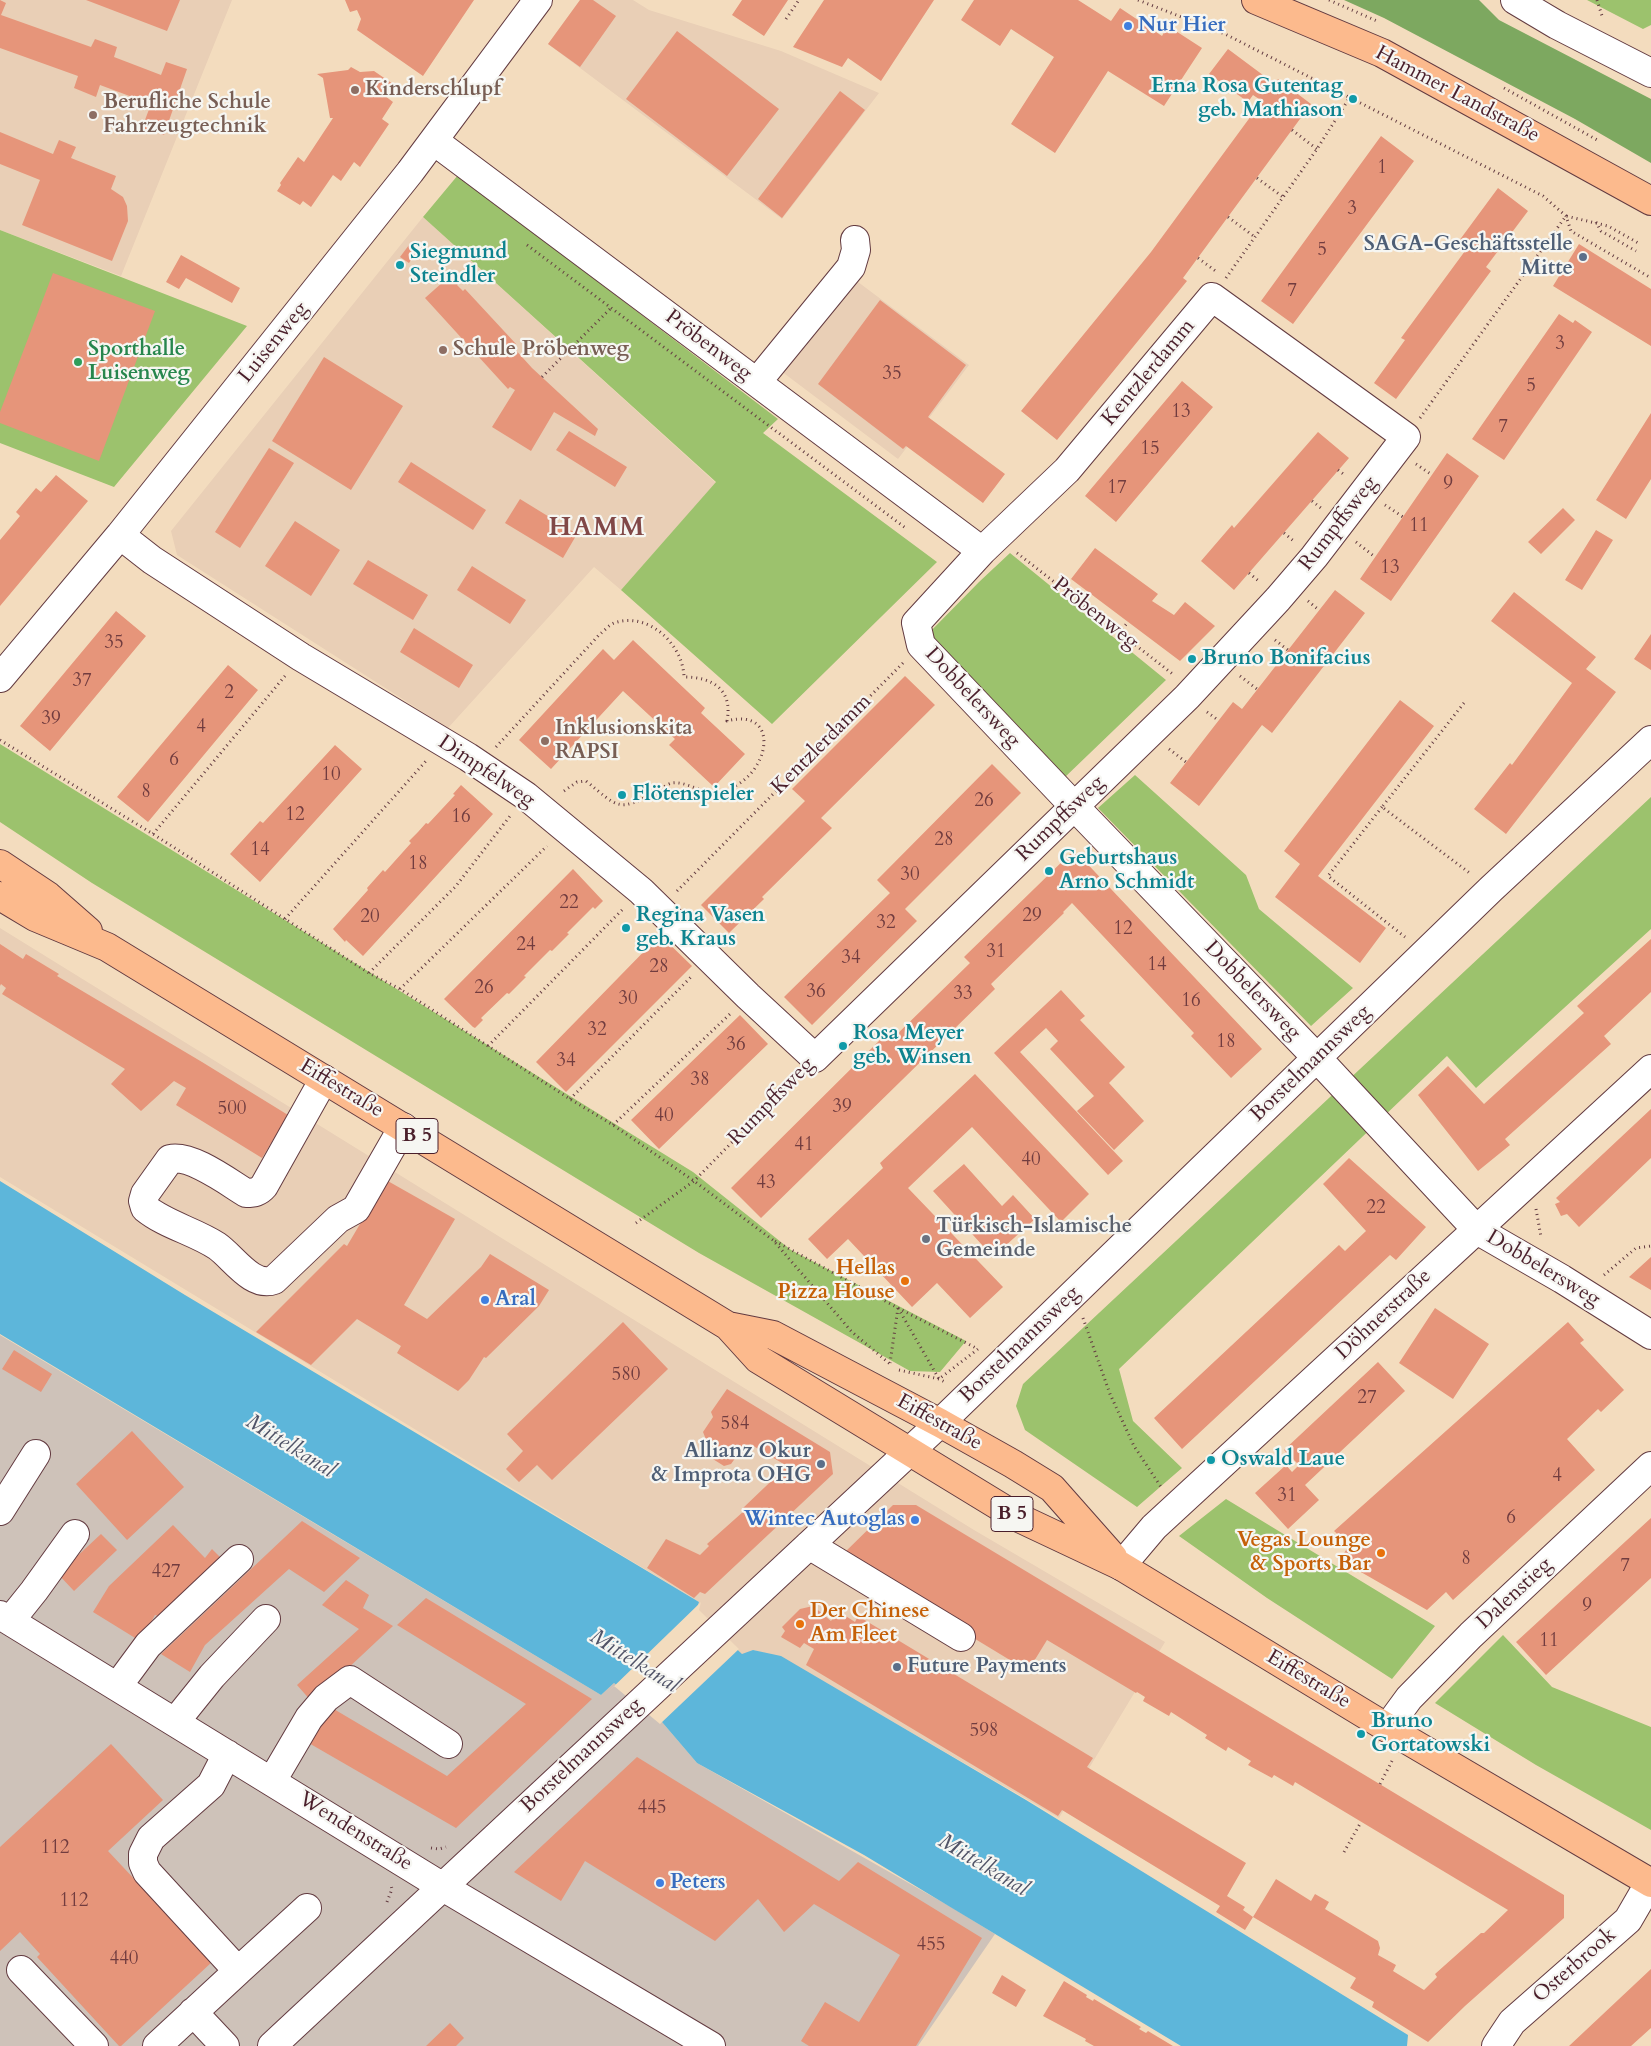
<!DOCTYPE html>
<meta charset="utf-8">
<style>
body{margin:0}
canvas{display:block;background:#f3dcbe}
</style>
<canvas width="1651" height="2046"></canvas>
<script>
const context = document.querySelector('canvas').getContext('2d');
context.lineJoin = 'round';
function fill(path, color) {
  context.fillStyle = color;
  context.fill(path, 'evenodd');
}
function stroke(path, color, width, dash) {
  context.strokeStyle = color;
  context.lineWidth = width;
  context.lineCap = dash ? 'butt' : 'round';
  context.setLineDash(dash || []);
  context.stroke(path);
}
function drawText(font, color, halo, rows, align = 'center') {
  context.font = font + ' Cardo,serif';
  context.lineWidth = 4.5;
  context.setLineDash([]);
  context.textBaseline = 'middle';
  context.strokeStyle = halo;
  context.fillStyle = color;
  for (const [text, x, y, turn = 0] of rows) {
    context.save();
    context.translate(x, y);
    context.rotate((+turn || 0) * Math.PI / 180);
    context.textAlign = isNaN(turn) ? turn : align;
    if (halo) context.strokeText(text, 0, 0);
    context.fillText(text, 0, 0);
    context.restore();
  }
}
fill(new Path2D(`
 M0 0H232L121 276 0 230Z
 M580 0H633L649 10 781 51 879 93 782 219 548 44Z
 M423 217 716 483 621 590 594 567 448 728 177 555 171 531Z
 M854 279 969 365 898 459 777 368Z
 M0 928 974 1530 1165 1642 1059 1818 781 1657 753 1650 742 1655 696 1611 699 1602 0 1177Z`), '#e9cfb6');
fill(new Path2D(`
 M0 1335 601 1695 614 1683 662 1722 697 1763 951 1907 995 1934 918 2046H0Z`), '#cec2b9');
fill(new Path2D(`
 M1587 0H1651V25L1643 29Z
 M458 175 778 419 763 433 937 562 772 724 621 590 716 482 423 217Z
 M0 230 247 326 114 487 0 443Z
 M1010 553 1166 680 1063 779 924 638 979 582Z
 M0 744 693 1172 791 1250 966 1341 940 1372 910 1371 699 1253 92 883 0 822Z
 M1135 775 1246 875 1259 909 1353 988 1311 1026 1098 808Z
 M1651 797V929L1476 1088 1447 1056 1119 1369 1133 1421 1182 1468 1137 1507 1025 1430 1016 1406 1023 1384Z
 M1226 1499 1435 1626 1392 1679 1267 1598 1179 1536Z
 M1503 1635 1552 1687 1651 1727V1830L1536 1765 1435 1703Z`), '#9cc26d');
fill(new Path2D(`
 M1344 0H1479L1499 20 1651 99V163L1575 119 1384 18Z`), '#7da860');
fill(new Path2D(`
 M0 1181 185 1295 699 1602 696 1611 742 1654 753 1650 781 1656 1026 1800 1408 2035 1407 2046H1181L864 1855 697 1763 662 1722 614 1683 601 1695 0 1334Z`), '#5db6da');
fill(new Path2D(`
 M701 1602 699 1610 739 1649 660 1724 614 1686 607 1693Z`), '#f3dcbe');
fill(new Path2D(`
 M0 0 6 3 1 15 91 47 95 39 117 47 114 57 161 75 166 62 187 69 164 135 142 128 151 104 100 85 96 97 74 88 78 76 0 48Z
 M86 0H180L167 31Z
 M345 0H474L423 76 357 30 361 19 357 10 350 12Z
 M580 0H593L616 16 580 67 548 44Z
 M742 0H788L764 36 732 15Z
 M824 0H934L881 81 848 58 842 67 793 47Z
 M974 0H1078L1111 21 1120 8 1162 36 1168 26 1202 48 1164 106 1108 71 1055 153 1011 124 1054 57 1011 29 1000 46 961 20Z
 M677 31 779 109 727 176 626 99Z
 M1228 49 1275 84 1278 79 1311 104 1183 278 1187 281 1057 440 1021 411 1151 252 1262 101 1253 95 1248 102 1209 74Z
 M351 67 360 72 374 71 393 84 385 96 393 102 382 119 389 124 360 167 354 162 341 181 333 175 311 207 303 201 300 205 277 191 281 185 280 183 298 157 304 162 333 118H330L323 78 317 74 348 70Z
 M840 91 865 110 782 218 758 199Z
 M0 132 53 154 59 140 76 147 71 158 116 176 111 189 123 197 127 206 128 221 112 261 22 225 40 180 0 164Z
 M1381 136 1414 161 1293 324 1261 301Z
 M1498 188 1528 211 1486 267 1491 271 1396 399 1374 383 1405 340 1401 338 1465 251 1456 245Z
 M412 241 420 246 409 263 400 257Z
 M1579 244 1651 289V346L1553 286Z
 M181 255 240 288 232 303 186 278 179 289 166 282Z
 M53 273 155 311 99 461 0 423V412Z
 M452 274 459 283 457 285 463 291 465 289 516 344 513 347 532 368 598 429 595 436 554 412 531 451 492 427 515 390 510 387 508 389 425 298Z
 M880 300 966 365 928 417 1005 474 983 503 906 446 903 449 818 384Z
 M1559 314 1573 323 1575 320 1592 332 1504 460 1472 439Z
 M324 357 403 406 351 490 272 441Z
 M1182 381 1213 407 1116 522 1085 496Z
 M1651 413V479L1626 519 1596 500Z
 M569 431 627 467 615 487 556 450Z
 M1318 432 1349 458 1234 590 1201 561 1232 525 1234 528Z
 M269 448 294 463 240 548 215 532Z
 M1447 453 1479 476 1391 601 1360 579Z
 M411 462 486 510 473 530 398 482Z
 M56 475 88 501 0 606V540L20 516 16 512 36 488 41 492Z
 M520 499 577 534 563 558 505 523Z
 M1563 508 1575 520 1541 554 1528 542Z
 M295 521 340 550 311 596 265 566Z
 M1596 530 1613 540 1582 590 1565 580Z
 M1095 548 1158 594 1152 601 1174 615 1185 602 1215 626 1180 661 1071 579Z
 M368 560 428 595 413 620 353 584Z
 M472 566 526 600 510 624 457 590Z
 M1335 590 1365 613 1272 733 1262 725 1199 806 1170 783 1233 702 1242 709Z
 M1514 592 1596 657 1586 669 1616 692 1506 834 1474 809 1510 763 1512 765 1572 683 1491 621Z
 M116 611 146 636 50 751 20 726Z
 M414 628 473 665 459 688 400 652Z
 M1651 634V670L1634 659Z
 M633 640 705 708 701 713 745 754 714 787 669 745 675 739 623 691 551 769 519 740 603 649 614 660Z
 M228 665 258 690 148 822 117 797Z
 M905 676 935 705 821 818 832 828 762 897 764 899 729 933 701 905 805 801 792 789Z
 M1400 700 1434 726 1318 876 1386 928 1360 963 1275 897 1300 864 1284 851Z
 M335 745 362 769 260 882 230 854 260 821 263 823Z
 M992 764 1021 793 905 909 917 921 812 1025 784 997 890 893 877 880Z
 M461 785 493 814 363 956 346 940 345 942 333 929 368 890 367 888 383 870 385 872 411 843 409 841 418 832 426 823 428 824 455 795 453 794Z
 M1070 854H1078L1262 1049 1231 1078 1191 1036 1194 1033 1072 903 1063 912 1064 913 991 984 995 989 761 1218 731 1188 885 1035 891 1040 970 963 964 957Z
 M573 869 603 901 595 909 593 907 567 933 569 934 552 951 550 950 524 976 526 977 509 994 507 993 481 1018 483 1020 475 1028 473 1027 444 999Z
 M660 935 692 966 566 1092 536 1062Z
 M1651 939V992L1604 1036 1611 1044 1505 1139 1510 1145 1478 1171 1418 1095 1448 1066 1484 1104 1584 1013 1577 1006Z
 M0 944 23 959 26 954 59 974 57 976 202 1062 288 1115 262 1158 176 1105 186 1088 174 1081 141 1111 111 1084 125 1069 2 994 6 988 1 984 0 986Z
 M1061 990 1085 1016 1080 1020 1125 1067 1109 1083 1144 1121 1114 1150 1077 1111 1094 1096 1050 1049 1058 1041 1046 1028 1020 1052 1123 1161 1108 1175 994 1053Z
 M740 1015 768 1044 659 1149 631 1120Z
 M975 1074 1089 1194 1061 1222 972 1127 908 1188 1003 1287 970 1318 937 1283 912 1307 848 1239 827 1259 808 1239 883 1168 880 1163Z
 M1651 1109V1158L1579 1227 1567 1214 1561 1216 1555 1204 1560 1202 1556 1198Z
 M1349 1158 1426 1227 1396 1260 1390 1255 1182 1449 1154 1418 1339 1245 1345 1251 1366 1231 1323 1184Z
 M964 1164 1002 1206 1013 1195 1035 1219 993 1257 933 1191Z
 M386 1180 455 1219 404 1305 427 1319 481 1267 490 1254 549 1290 539 1306 486 1358 484 1357 469 1380 458 1391 397 1353 401 1346 357 1319 311 1365 256 1332 344 1244 347 1246Z
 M1651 1257V1290L1629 1277Z
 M1435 1308 1489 1344 1453 1399 1399 1363Z
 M623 1322 668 1369 552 1480 537 1465 519 1482 506 1469 523 1451 507 1434Z
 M1568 1322 1584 1340 1580 1343 1624 1390 1601 1412 1598 1409 1567 1439 1595 1470 1453 1600 1446 1592 1427 1610 1340 1560 1349 1545 1334 1531Z
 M14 1350 52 1374 41 1392 2 1369Z
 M1378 1362 1405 1391 1305 1485 1319 1500 1288 1529 1255 1493 1286 1465 1292 1472 1299 1465 1284 1450Z
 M727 1389 830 1452 833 1474 705 1594 700 1592 694 1598 647 1568 666 1539 700 1555 709 1546 707 1544 744 1511 743 1508 787 1466 750 1444 744 1453 736 1457 731 1464 724 1466 700 1451V1447L705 1437 703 1432 713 1417 711 1412Z
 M132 1431 184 1487 127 1540 76 1484Z
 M893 1505H916L1564 1895V1918L1465 2006 1428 2042 1372 2007 1374 2002 1350 1988 1356 1978 1253 1917 1276 1879 1311 1901 1315 1894 1329 1902 1325 1909 1378 1941 1380 1948 1378 1955 1396 1965 1393 1971 1424 1990 1437 1977 1435 1974 1481 1933H1484L1508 1910 1295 1782 1293 1786 1274 1775 1272 1778 1248 1765 1251 1761 1228 1747 1226 1751 1205 1738 1207 1735 1171 1712 1169 1716 1143 1701 1145 1697 1137 1692 1136 1693 1047 1640 1028 1671 840 1557Z
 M1651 1518V1578L1546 1675 1516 1642Z
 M302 1521 360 1558 324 1592 289 1569 205 1645 190 1672 161 1654Z
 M173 1525 205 1558 212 1549 223 1560 161 1617 155 1615 140 1641 93 1612 109 1586Z
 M101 1534 117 1550 74 1591 58 1574Z
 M346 1580 369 1595 363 1608 393 1626 312 1702 297 1685 359 1629 322 1605Z
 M426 1598 592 1699 456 1828 307 1742 327 1705 447 1776 526 1704 397 1625Z
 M813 1606 831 1621 838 1611 855 1622 858 1616 1093 1758 1087 1767 1246 1863 1227 1896 1245 1907 1243 1910 1253 1917 1245 1930 1216 1912 1220 1906 1062 1810 1058 1816 806 1665 814 1649 804 1643 800 1648 781 1637 785 1631 782 1627 800 1609Z
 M111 1744 163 1800 108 1851 212 1962 121 2046H119L37 1957 40 1954 20 1932 0 1951V1847Z
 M637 1757 839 1881 858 1862 982 1938 916 2046H809L801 2041 825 2002 859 2022 900 1955 814 1904 784 1932 758 1899 715 1941 585 1861 561 1901 514 1872Z
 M1651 1969V2028L1631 2046H1569Z
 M1002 1975 1026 1990 1016 2007 992 1993Z
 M1064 1981 1087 1995 1086 1997 1093 2001 1094 1999 1141 2027 1139 2029 1146 2033 1148 2031 1173 2046H1094L1085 2041 1086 2039 1043 2016Z
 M450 2023 464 2038 456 2046H426Z`), '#e6957a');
const minor = new Path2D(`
 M1515 0 1557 25 1651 73
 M434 141 982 551
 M757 382 851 267 856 250 855 240
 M120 535 152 560 301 657 468 757 526 796 641 891 748 996 815 1058 1187 697 1278 599 1314 557 1406 437 1212 297 1067 470 982 551 916 623 921 645 1074 806 1317 1058 1477 1230 1562 1279 1651 1335
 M0 678 120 535 410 172 538 0
 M324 1079 264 1186C259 1192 254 1193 246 1193 228 1182 191 1154 170 1159L145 1194 143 1201 145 1208C166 1225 194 1231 217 1246 233 1257 252 1288 274 1280L338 1219 356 1209 403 1127
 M0 1511 36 1454
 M809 1545 961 1637
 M1121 1566 1154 1527 1651 1069
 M0 1615 443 1887 711 2046
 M10 1621 34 1591 75 1534
 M117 1687 148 1645 239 1559
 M175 1722 212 1676 266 1619
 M1387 1728 1409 1698 1471 1635 1651 1466
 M272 1781 309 1718 326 1698 350 1680 448 1744
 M21 1970 94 2046
 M238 1971 307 1908
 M193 2012 225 2046
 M157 2046 238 1971 147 1872 143 1863V1854L151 1838 211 1785 227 1754
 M272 2046 940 1423 1491 889 1651 740
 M1496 2046 1512 2022 1628 1920 1650 1882`);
const major = new Path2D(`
 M1256 0 1382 53 1651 201
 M0 864 48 896 88 931
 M0 896 35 917 107 947 728 1326 758 1359 1017 1517 1121 1566 1404 1738 1651 1883
 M728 1326 773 1335 940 1423 1013 1464 1052 1488 1113 1557`);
stroke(minor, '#633b41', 30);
stroke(major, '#633b41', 30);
stroke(new Path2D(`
 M1138 0 1225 34 1543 196 1566 216 1571 231 1651 278
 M1329 0 1377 21
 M1597 0 1603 19
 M786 19 799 0
 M1504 88 1599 141
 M1292 130 1317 149
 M1257 178 1283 197
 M1228 217 1255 237
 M1596 222 1601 231 1636 251
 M527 245 907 529
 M1198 258 1217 272
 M1226 278 1317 149 1350 97
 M542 377 610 309
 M1420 418 1566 216 1608 226 1640 244
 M1416 464 1432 475
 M1338 470 1346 476
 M1312 501 1321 508
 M1385 505 1403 517
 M1284 533 1295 542
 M1356 542 1375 557
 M1017 553 1174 675
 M1249 573 1260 582
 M1308 601 1319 610
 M1082 604 1090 593
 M1119 633 1128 622
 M1275 640 1288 650
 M1240 676 1257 689
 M1464 703 1382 807 1471 874
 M1207 712 1218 720
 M0 740 153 834 369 973 400 989 570 1099 613 1125 694 1181 773 1240 852 1332 890 1364
 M496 747 599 635C604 631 609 625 614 623 648 611 683 644 684 677 713 677 733 690 727 721 783 706 771 780 720 792 703 796 689 781 672 783 667 784 660 790 655 792 618 813 618 807 586 781L577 782 561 793
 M1169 749 1186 762
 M1382 807 1328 876 1405 937
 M153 834 285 676
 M677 891 903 663
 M285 919 426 761
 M369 973 456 886 510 816
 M400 989 547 846
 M488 1046 623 909
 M570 1099 692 976
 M613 1125 730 1014
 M1536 1209 1541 1237
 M636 1223 694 1181 797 1076
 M775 1241 898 1308 890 1363
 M1604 1275 1636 1248 1651 1246
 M898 1308 978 1349 939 1379Z
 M1083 1318 1110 1394 1134 1446 1161 1487
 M899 1370 939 1379 945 1382
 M1380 1784 1392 1761
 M431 1848 439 1849 446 1847
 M1344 1852 1361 1822
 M387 1902 392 1889 391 1885`), '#633b41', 3, [1, 4]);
stroke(minor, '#fff', 28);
stroke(major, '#fcba8d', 28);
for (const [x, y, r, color] of [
 [1128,26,5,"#3f7fe0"],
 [355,90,5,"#8d6e63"],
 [1353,99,5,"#0f9aa8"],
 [93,115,5,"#8d6e63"],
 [1583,257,5,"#5c6f8a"],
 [400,265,5,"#0f9aa8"],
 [443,350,5,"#8d6e63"],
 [78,362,5,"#2e9e5b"],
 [1192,659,5,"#0f9aa8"],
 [545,741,5,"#8d6e63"],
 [622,795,5,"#0f9aa8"],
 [1049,871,5,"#0f9aa8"],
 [626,928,5,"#0f9aa8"],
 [843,1046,5,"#0f9aa8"],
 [926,1239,5,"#6b7280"],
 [905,1281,5,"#e8710a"],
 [485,1300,5,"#3f7fe0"],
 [1211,1460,5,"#0f9aa8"],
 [821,1464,5,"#5c6f8a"],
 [915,1520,5,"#3f7fe0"],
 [1381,1553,5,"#e8710a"],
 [800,1624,5,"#e8710a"],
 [897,1667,5,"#5c6f8a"],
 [1361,1734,5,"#0f9aa8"],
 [660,1883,5,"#3f7fe0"]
]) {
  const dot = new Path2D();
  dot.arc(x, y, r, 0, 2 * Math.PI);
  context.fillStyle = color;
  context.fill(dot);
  stroke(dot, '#f6f6f2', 2);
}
drawText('19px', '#713c3f', null, [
 ["1",1382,169],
 ["3",1352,210],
 ["5",1322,251],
 ["7",1292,292],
 ["3",1560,345],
 ["35",892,375],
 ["5",1531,387],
 ["13",1181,413],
 ["7",1503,428],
 ["15",1150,450],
 ["9",1448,485],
 ["17",1117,489],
 ["11",1419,527],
 ["13",1390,569],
 ["35",114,644],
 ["37",82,682],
 ["2",229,694],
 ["39",51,720],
 ["4",201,728],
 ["6",174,761],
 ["10",331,776],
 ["8",146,793],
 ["26",984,802],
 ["12",295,816],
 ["16",461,818],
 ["28",944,841],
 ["14",260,851],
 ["18",418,865],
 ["30",910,876],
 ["22",569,904],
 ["29",1032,917],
 ["20",370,918],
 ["32",886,924],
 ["12",1123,930],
 ["24",526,946],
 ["31",996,953],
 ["34",851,959],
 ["14",1157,966],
 ["28",659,968],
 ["26",484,989],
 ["36",816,993],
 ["33",963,995],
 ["30",628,1000],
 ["16",1191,1002],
 ["32",597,1031],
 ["18",1226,1043],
 ["36",736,1046],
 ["34",566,1062],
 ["38",700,1081],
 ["39",842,1108],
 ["500",232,1110],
 ["40",664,1117],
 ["41",804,1146],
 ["40",1031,1161],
 ["43",766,1184],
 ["22",1376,1209],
 ["580",626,1376],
 ["27",1367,1399],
 ["584",735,1425],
 ["4",1557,1477],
 ["31",1287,1497],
 ["6",1511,1519],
 ["8",1466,1560],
 ["7",1625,1567],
 ["427",166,1573],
 ["9",1587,1607],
 ["11",1549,1642],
 ["598",984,1732],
 ["445",652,1809],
 ["112",55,1849],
 ["112",74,1902],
 ["455",931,1946],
 ["440",124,1960]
]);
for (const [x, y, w] of [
 [417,1136,42],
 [1012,1514,42]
]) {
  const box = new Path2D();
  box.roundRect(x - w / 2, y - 17.5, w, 35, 4);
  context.fillStyle = '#f6f6f2';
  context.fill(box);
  stroke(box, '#4a1f2b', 1);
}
drawText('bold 20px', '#4a1f2b', null, [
 ["B 5",417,1136],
 ["B 5",1012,1514]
]);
drawText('bold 21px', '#366cbe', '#f6f6f2', [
 ["Nur Hier",1138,26],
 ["Aral",495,1300],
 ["Wintec Autoglas",905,1520,"right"],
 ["Peters",670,1883]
], 'left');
drawText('bold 21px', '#0d838f', '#f6f6f2', [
 ["Erna Rosa Gutentag",1343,87,"right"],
 ["geb. Mathiason",1343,111,"right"],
 ["Siegmund",410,253],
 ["Steindler",410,277],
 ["Bruno Bonifacius",1202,659],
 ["Flötenspieler",632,795],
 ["Geburtshaus",1059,859],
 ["Arno Schmidt",1059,883],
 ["Regina Vasen",636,916],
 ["geb. Kraus",636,940],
 ["Rosa Meyer",853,1034],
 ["geb. Winsen",853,1058],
 ["Oswald Laue",1221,1460],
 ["Bruno",1371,1722],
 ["Gortatowski",1371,1746]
], 'left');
drawText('bold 21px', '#785e54', '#f6f6f2', [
 ["Kinderschlupf",365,90],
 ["Berufliche Schule",103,103],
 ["Fahrzeugtechnik",103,127],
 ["Schule Pröbenweg",453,350],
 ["Inklusionskita",555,729],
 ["RAPSI",555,753]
], 'left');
drawText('21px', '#4a1f2b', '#f6f6f2', [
 ["Hammer Landstraße",1457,95,28],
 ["Luisenweg",274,343,-51],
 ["Pröbenweg",708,346,37],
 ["Kentzlerdamm",1149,373,-50],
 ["Rumpffsweg",1339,524,-52],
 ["Pröbenweg",1095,614,38],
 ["Dobbelersweg",972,698,47],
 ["Kentzlerdamm",822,745,-45],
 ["Dimpfelweg",486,772,34],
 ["Rumpffsweg",1061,819,-44],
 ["Dobbelersweg",1252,991,46],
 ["Borstelmannsweg",1311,1064,-44],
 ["Eiffestraße",341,1089,31],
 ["Rumpffsweg",772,1102,-46],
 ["Dobbelersweg",1543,1269,31],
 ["Döhnerstraße",1384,1315,-43],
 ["Borstelmannsweg",1020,1345,-44],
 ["Eiffestraße",939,1423,29],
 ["Dalenstieg",1515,1594,-43],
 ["Eiffestraße",1308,1680,31],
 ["Borstelmannsweg",582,1756,-43],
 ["Wendenstraße",355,1832,32],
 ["Osterbrook",1575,1966,-41]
]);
drawText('bold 21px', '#4e5e75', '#f6f6f2', [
 ["SAGA-Geschäftsstelle",1573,245],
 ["Mitte",1573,269],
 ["Allianz Okur",811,1452],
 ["& Improta OHG",811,1476],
 ["Future Payments",907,1667,"left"]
], 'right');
drawText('bold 21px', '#27864d', '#f6f6f2', [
 ["Sporthalle",88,350],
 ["Luisenweg",88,374]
], 'left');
drawText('bold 21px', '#5b616d', '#f6f6f2', [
 ["Türkisch-Islamische",936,1227],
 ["Gemeinde",936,1251]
], 'left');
drawText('bold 21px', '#c56008', '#f6f6f2', [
 ["Hellas",895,1269],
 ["Pizza House",895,1293],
 ["Vegas Lounge",1371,1541],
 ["& Sports Bar",1371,1565],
 ["Der Chinese",810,1612,"left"],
 ["Am Fleet",810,1636,"left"]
], 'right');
drawText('italic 22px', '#515468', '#f6f6f2', [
 ["Mittelkanal",290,1447,32],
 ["Mittelkanal",634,1662,32],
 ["Mittelkanal",983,1866,31]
]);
context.letterSpacing = '1px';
drawText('bold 26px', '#814847', '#f6f6f2', [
 ["HAMM",597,529]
]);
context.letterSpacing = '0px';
</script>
